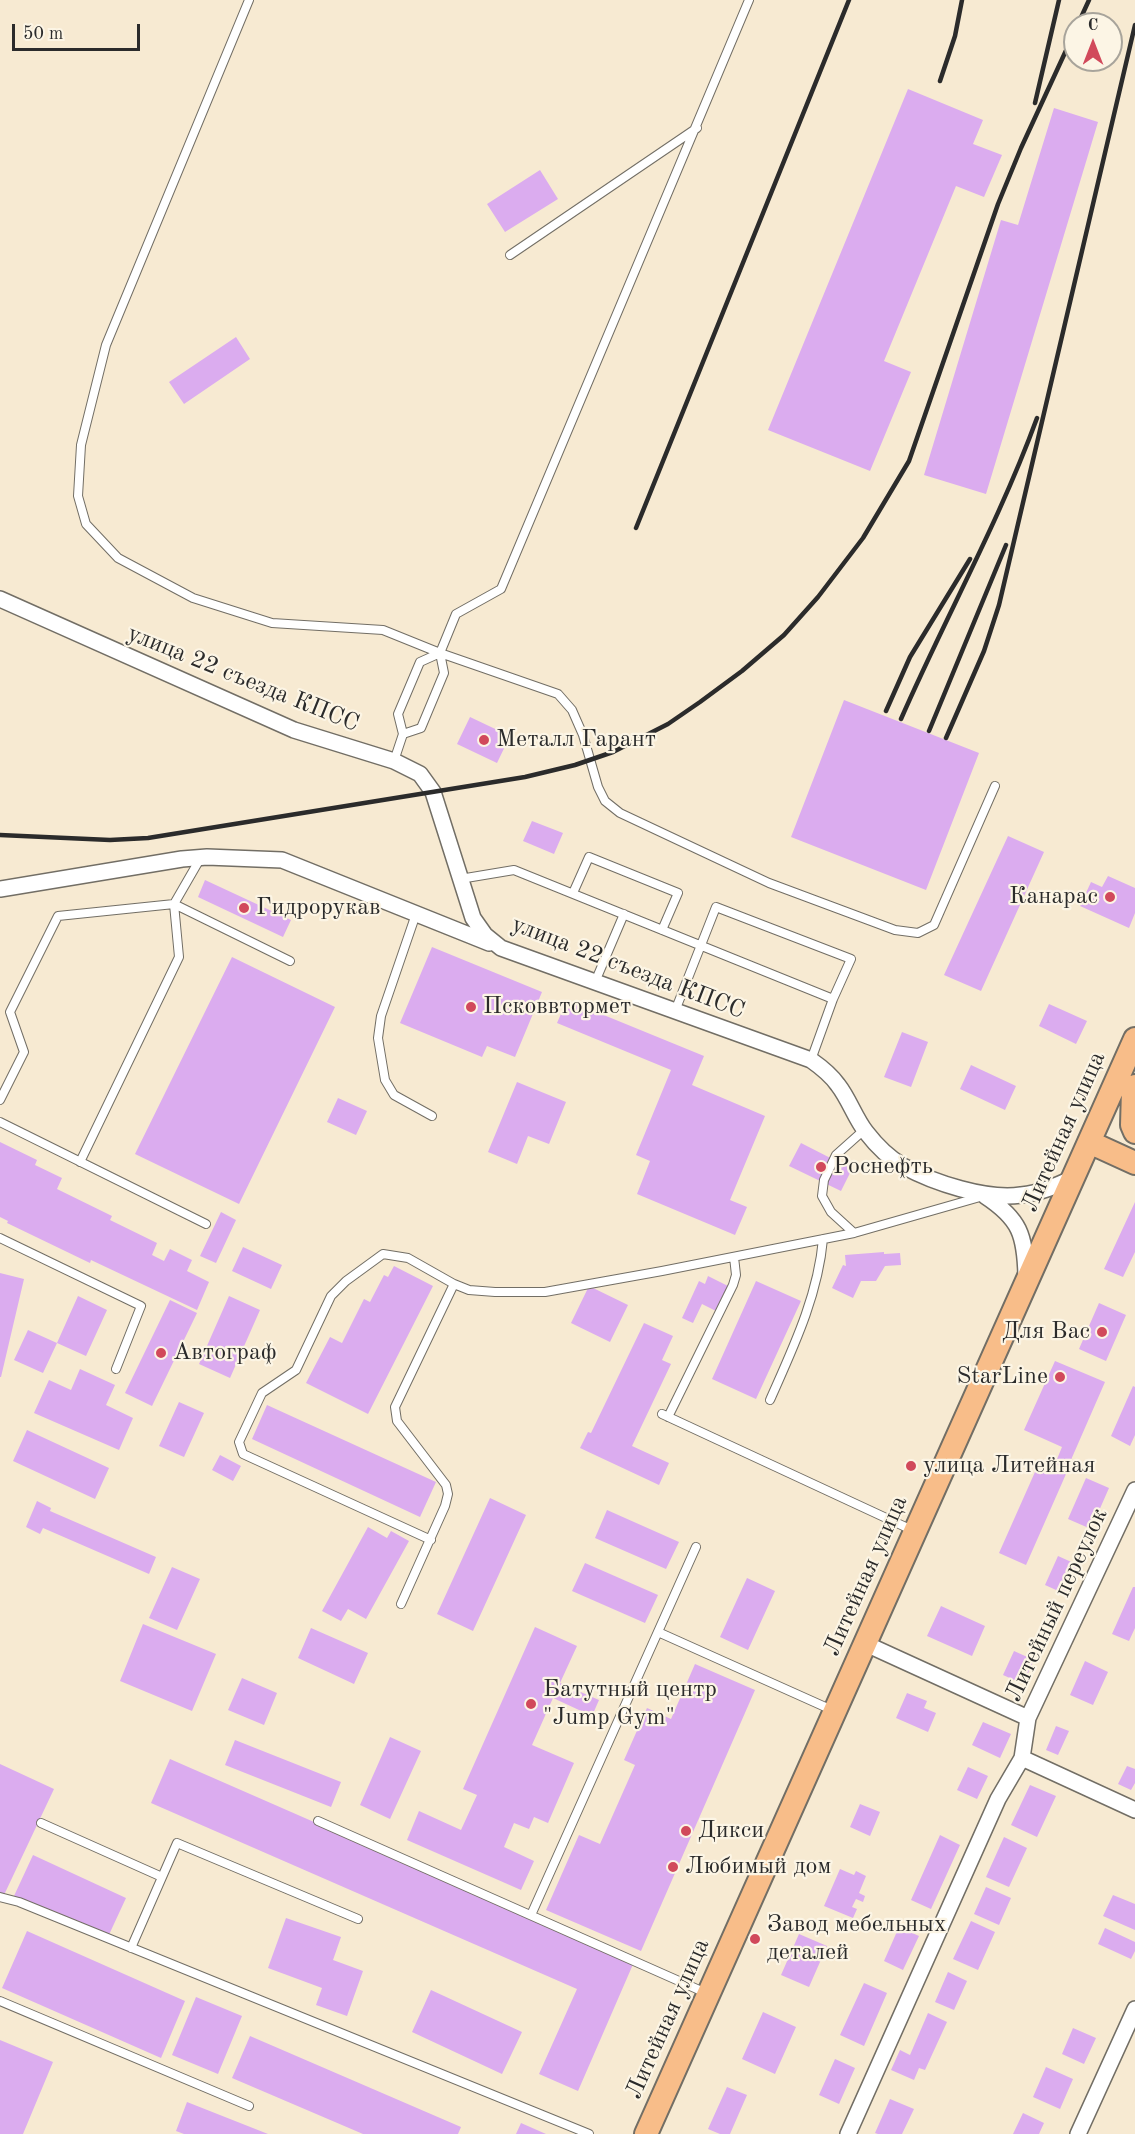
<!DOCTYPE html>
<meta charset="utf-8">
<style>
body{margin:0}
#map{position:relative;width:1135px;height:2134px;overflow:hidden;background:#f7ead2;font-family:"Old Standard TT",serif}
canvas{display:block}
.north{position:absolute;left:1063px;top:12px;width:60px;height:60px;box-sizing:border-box;background:#fcf5e5;border:2px solid #a8a49b;border-radius:50%;rotate:0deg;font-size:16px;font-weight:700;line-height:24px;text-align:center;color:#2b2b2b}
.north::after{content:'';display:block;margin:auto;width:21px;height:27px;background:#d1495b;clip-path:polygon(50% 0,100% 100%,50% 72%,0 100%)}
.scale{position:absolute;left:12px;top:24px;width:128px;height:27px;box-sizing:border-box;border:3px solid #2b2b2b;border-top:0;padding-left:8px;font-size:18px;line-height:21px;white-space:nowrap;color:#2b2b2b;-webkit-text-stroke:4px #fcf5e5;paint-order:stroke}
</style>
<div id="map">
<canvas width="1135" height="2134"></canvas>
<div class="north">С</div>
<div class="scale">50 m</div>
</div>
<script>
const context = document.querySelector('canvas').getContext('2d');
context.lineJoin = 'round';
function fill(path, color) {
  context.fillStyle = color;
  context.fill(path, 'evenodd');
}
function stroke(path, color, width, dash) {
  context.strokeStyle = color;
  context.lineWidth = width;
  context.lineCap = dash ? 'butt' : 'round';
  context.setLineDash(dash || []);
  context.stroke(path);
}
function drawText(font, color, halo, rows, align = 'center') {
  context.font = font + ' "Old Standard TT",serif';
  context.lineWidth = 4.5;
  context.setLineDash([]);
  context.textBaseline = 'middle';
  context.strokeStyle = halo;
  context.fillStyle = color;
  for (const [text, x, y, turn = 0] of rows) {
    context.save();
    context.translate(x, y);
    context.rotate((+turn || 0) * Math.PI / 180);
    context.textAlign = isNaN(turn) ? turn : align;
    if (halo) context.strokeText(text, 0, 0);
    context.fillText(text, 0, 0);
    context.restore();
  }
}
fill(new Path2D(`
 M908 89 983 120 973 144 1002 155 984 197 956 186 884 361 911 372 870 471 768 430Z
 M1054 108 1098 122 986 494 924 475 1001 220 1018 225Z
 M540 170 558 199 505 232 487 204Z
 M236 337 250 359 184 404 169 382Z
 M844 700 979 753 926 890 791 837Z
 M470 717 510 736 497 763 457 744Z
 M532 821 563 833 554 854 523 841Z
 M1008 836 1044 852 981 991 944 975Z
 M1108 876 1135 888V913L1129 928 1080 906 1091 882 1102 887Z
 M205 880 291 920 283 937 198 897Z
 M432 947 542 992 515 1057 487 1046 482 1057 400 1023Z
 M232 957 335 1007 239 1204 135 1154Z
 M567 1000 704 1056 692 1085 765 1116 730 1200 747 1207 735 1235 637 1194 650 1161 636 1155 671 1070 557 1023Z
 M1049 1004 1087 1021 1076 1044 1039 1026Z
 M902 1032 928 1042 911 1087 884 1077Z
 M971 1065 1016 1086 1005 1110 960 1089Z
 M517 1082 566 1102 549 1144 528 1136 517 1164 488 1152Z
 M338 1098 367 1111 356 1135 327 1122Z
 M0 1142 37 1160 35 1165 62 1178 57 1189 112 1216 110 1220 157 1243 152 1255 164 1261 170 1249 192 1260 187 1271 209 1282 197 1310 91 1260 90 1263 7 1223 8 1221 0 1217Z
 M801 1143 852 1169 841 1191 789 1166Z
 M1135 1202V1252L1123 1277 1104 1269Z
 M221 1212 236 1220 216 1263 200 1256Z
 M243 1247 282 1265 271 1289 232 1271Z
 M884 1252V1254L900 1253 901 1265 885 1266 876 1281H861L853 1298 832 1288 843 1265 846 1266 845 1255Z
 M394 1266 433 1286 368 1414 306 1383 330 1337 342 1343 364 1299 370 1302 384 1275 388 1277Z
 M0 1273 24 1279 1 1377H0Z
 M708 1276 728 1286 716 1311 702 1304 693 1323 682 1318 699 1281 705 1284Z
 M756 1281 801 1301 756 1399 712 1379Z
 M589 1286 628 1305 610 1342 571 1323Z
 M78 1296 107 1310 86 1356 57 1343Z
 M229 1296 260 1310 230 1378 199 1364Z
 M170 1300 197 1313 152 1406 125 1393Z
 M1099 1303 1126 1315 1106 1361 1079 1349Z
 M644 1323 673 1336 662 1360 671 1364 632 1446 669 1463 659 1485 580 1448 588 1432 591 1433Z
 M28 1330 57 1343 43 1373 14 1360Z
 M1055 1361 1105 1382 1067 1469 1055 1464 1062 1447 1024 1430Z
 M80 1369 115 1385 106 1405 133 1418 119 1450 34 1413 49 1380 71 1390Z
 M1133 1386 1135 1387V1435L1130 1446 1111 1436Z
 M179 1402 204 1413 184 1457 159 1446Z
 M267 1405 436 1482 420 1517 252 1439Z
 M27 1430 109 1468 95 1499 13 1461Z
 M220 1455 241 1466 233 1481 212 1470Z
 M1039 1463 1066 1474 1026 1565 999 1553Z
 M1086 1478 1109 1488 1091 1529 1068 1519Z
 M490 1498 526 1515 473 1631 437 1614Z
 M37 1501 51 1508 50 1511 156 1557 149 1574 43 1528 40 1534 26 1527Z
 M607 1510 679 1542 666 1569 595 1538Z
 M368 1527 387 1538 391 1531 409 1541 366 1619 348 1609 341 1621 322 1611Z
 M1058 1556 1078 1565 1065 1594 1045 1585Z
 M585 1563 658 1595 645 1623 572 1591Z
 M172 1567 200 1579 177 1630 149 1618Z
 M747 1578 775 1591 748 1650 720 1637Z
 M1133 1587H1135V1628L1129 1641 1112 1634Z
 M941 1606 985 1626 972 1656 927 1636Z
 M143 1624 216 1654 192 1711 120 1681Z
 M535 1627 577 1646 560 1683 599 1700 592 1716 553 1698 532 1745 574 1763 548 1823 534 1817 529 1829 514 1823 504 1847 534 1861 521 1890 407 1840 419 1811 461 1830 477 1795 463 1789Z
 M311 1628 368 1653 354 1684 298 1658Z
 M1014 1651 1034 1660 1023 1684 1003 1675Z
 M1085 1661 1108 1672 1093 1705 1070 1695Z
 M695 1664 755 1690 641 1951 546 1910 579 1835 600 1844 635 1765 624 1760 647 1708 671 1719Z
 M242 1678 277 1693 264 1725 228 1710Z
 M907 1693 927 1701 924 1708 936 1713 928 1732 896 1718Z
 M983 1722 1011 1734 1000 1758 972 1745Z
 M1056 1726 1069 1731 1058 1755 1046 1750Z
 M390 1737 421 1751 390 1819 360 1805Z
 M235 1740 341 1782 331 1807 225 1765Z
 M170 1759 634 1962 578 2091 539 2074 577 1989 151 1803Z
 M0 1764 54 1789 4 1895 0 1893Z
 M1127 1766 1135 1769V1783L1131 1790 1118 1784Z
 M968 1767 988 1776 977 1799 957 1790Z
 M1030 1785 1056 1796 1037 1837 1011 1825Z
 M860 1804 880 1812 870 1836 850 1827Z
 M940 1835 960 1845 931 1909 911 1900Z
 M1004 1837 1027 1848 1009 1887 986 1877Z
 M33 1855 126 1898 107 1939 14 1896Z
 M840 1869 854 1875 856 1871 866 1876 859 1893 865 1896 863 1902 856 1899 852 1907 857 1909 853 1918 824 1906Z
 M986 1887 1011 1898 999 1925 974 1914Z
 M1113 1895 1135 1904V1930L1103 1916Z
 M286 1918 341 1937 333 1960 363 1971 347 2016 316 2005 322 1988 268 1968Z
 M971 1921 995 1932 978 1970 953 1959Z
 M899 1927 919 1936 903 1970 884 1961Z
 M1105 1928 1135 1942V1951L1131 1959 1098 1944Z
 M27 1931 185 2001 161 2058 2 1988Z
 M799 1934 827 1946 809 1987 781 1975Z
 M948 1972 967 1981 954 2010 935 2002Z
 M864 1983 887 1993 864 2046 840 2035Z
 M431 1990 522 2032 502 2074 412 2032Z
 M196 1997 242 2016 218 2074 172 2055Z
 M763 2012 796 2027 775 2074 742 2059Z
 M928 2013 947 2022 925 2070 919 2068 914 2080 891 2070 900 2050 910 2055Z
 M1073 2028 1096 2038 1084 2064 1062 2054Z
 M250 2036 461 2127 458 2134H363L232 2078Z
 M0 2040 53 2062 23 2134H0Z
 M835 2059 855 2068 839 2104 819 2095Z
 M1046 2067 1073 2079 1060 2109 1033 2097Z
 M727 2087 747 2095 730 2134H720L708 2129Z
 M890 2099 914 2109 902 2134H878L875 2133Z
 M187 2102 268 2134H184L176 2131Z
 M1023 2113 1044 2123 1039 2134H1013Z
 M521 2123 546 2134H516Z`), '#dbacef');
const lane = new Path2D(`
 M249 0 106 345 81 445 78 496 86 524 118 558 193 598 272 623 383 630 440 653 558 694 572 710 583 735 598 787 605 801 620 813 769 883 895 930 918 933 934 925 995 786
 M510 255 697 128
 M403 734 421 728 444 673 440 653 456 614 501 589 749 0
 M394 761 403 734 398 714 420 662 440 653
 M200 859 174 904 290 961
 M460 879 514 870 833 999 811 1060
 M573 893 589 857 678 893 662 930
 M416 914 381 1016 378 1038 385 1080 394 1095 432 1116
 M595 982 624 914
 M675 1011 716 907 851 959 833 999
 M0 1100 24 1052 10 1012 58 916 174 904 179 957 80 1162
 M0 1122 206 1224
 M864 1130 836 1155 824 1180 822 1196 831 1212 854 1233 980 1197
 M0 1238 141 1306 116 1369
 M770 1400C793 1348 818 1296 823 1239
 M662 1414 912 1530
 M668 1417 733 1285 736 1275 734 1257
 M431 1540 243 1454 239 1442 262 1393 296 1370 331 1296 346 1281 383 1254 408 1258 454 1284 469 1290 495 1292H545L662 1271 854 1233
 M401 1604 445 1506 448 1494 446 1485 397 1421 395 1407 454 1284
 M658 1632 832 1710
 M318 1821 706 1993
 M41 1823 162 1877
 M0 1897 19 1902 589 2134
 M531 1915 696 1547
 M131 1948 177 1843 358 1919
 M0 2001 249 2106`);
const street = new Path2D(`
 M0 599 294 730 394 761 420 774 433 792 473 918 485 935 501 948 811 1060C821 1067 831 1075 838 1085 849 1099 855 1118 866 1132 876 1145 889 1158 903 1166 934 1183 986 1200 1021 1195 1040 1193 1056 1186 1073 1178
 M0 889 182 859 207 857 282 860 489 943
 M985 1196C1020 1219 1025 1235 1026 1276
 M866 1644 1028 1718
 M1022 1758 1135 1810
 M848 2134 998 1799 1022 1758 1028 1718 1135 1490
 M1078 2134 1135 2009`);
const primary = new Path2D(`
 M1135 1086 1133 1089 1132 1125 1135 1132
 M1089 1142 1135 1163
 M646 2134 1135 1039`);
stroke(lane, '#726e65', 10);
stroke(street, '#726e65', 18);
stroke(primary, '#726e65', 26);
stroke(lane, '#fff', 8);
stroke(street, '#fff', 15);
stroke(primary, '#f8bd89', 22);
stroke(new Path2D(`
 M1078 24 1089 0
 M940 81 955 36 962 0
 M1035 103 1059 0
 M636 528 849 0
 M886 711 910 657 970 559
 M901 719C945 618 999 522 1037 418
 M929 731 1006 545
 M946 738 984 651 999 605 1135 25
 M0 835 110 840 148 838 525 777 575 765 613 752 668 724 700 702 742 671 784 635 818 597 863 538 909 461 998 204 1021 148 1075 31`), '#2b2b2b', 4.5);
for (const [x, y, r, color] of [
 [484,740,6,"#d1495b"],
 [1110,897,6,"#d1495b"],
 [244,908,6,"#d1495b"],
 [471,1007,6,"#d1495b"],
 [821,1167,6,"#d1495b"],
 [1102,1332,6,"#d1495b"],
 [161,1353,6,"#d1495b"],
 [1060,1377,6,"#d1495b"],
 [911,1466,6,"#d1495b"],
 [531,1704,6,"#d1495b"],
 [686,1831,6,"#d1495b"],
 [673,1867,6,"#d1495b"],
 [755,1939,6,"#d1495b"]
]) {
  const dot = new Path2D();
  dot.arc(x, y, r, 0, 2 * Math.PI);
  context.fillStyle = color;
  context.fill(dot);
  stroke(dot, '#fcf5e5', 2);
}
drawText('24px', '#2b2b2b', '#fcf5e5', [
 ["улица 22 съезда КПСС",243,679,22],
 ["улица 22 съезда КПСС",628,968,21],
 ["Литейная улица",1064,1132,-66],
 ["Литейная улица",866,1576,-66],
 ["Литейный переулок",1057,1605,-65],
 ["Литейная улица",668,2019,-66]
]);
drawText('24px', '#2b2b2b', '#fcf5e5', [
 ["Металл Гарант",496,740],
 ["Канарас",1098,897,"right"],
 ["Гидрорукав",256,908],
 ["Псковвтормет",483,1007],
 ["Роснефть",833,1167],
 ["Для Вас",1090,1332,"right"],
 ["Автограф",173,1353],
 ["StarLine",1048,1377,"right"],
 ["улица Литейная",923,1466],
 ["Батутный центр",543,1690],
 ["\"Jump Gym\"",543,1718],
 ["Дикси",698,1831],
 ["Любимый дом",685,1867],
 ["Завод мебельных",767,1925],
 ["деталей",767,1953]
], 'left');
</script>
